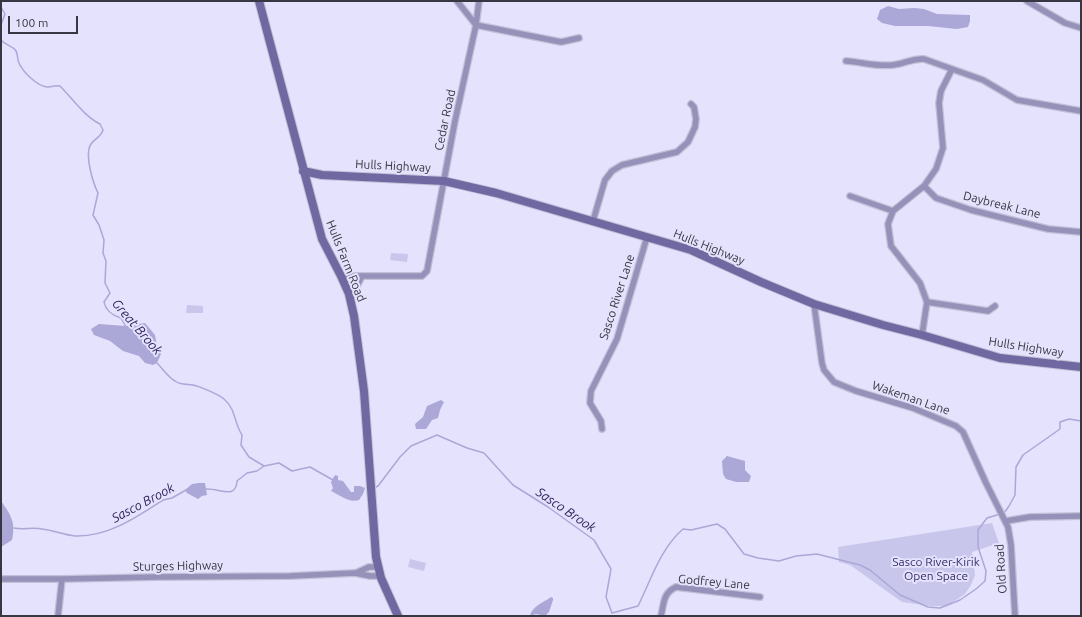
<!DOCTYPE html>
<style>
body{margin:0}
#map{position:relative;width:1082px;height:617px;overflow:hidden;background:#e4e2fc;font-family:Ubuntu,sans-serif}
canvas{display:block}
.frame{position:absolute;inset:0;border:2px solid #373642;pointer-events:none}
.scale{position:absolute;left:8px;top:16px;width:70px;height:18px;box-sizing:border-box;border:2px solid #373642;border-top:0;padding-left:5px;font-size:12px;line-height:14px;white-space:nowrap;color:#373642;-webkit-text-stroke:3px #e4e2fc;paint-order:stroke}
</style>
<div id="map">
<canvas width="1082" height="617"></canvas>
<div class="frame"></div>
<div class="scale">100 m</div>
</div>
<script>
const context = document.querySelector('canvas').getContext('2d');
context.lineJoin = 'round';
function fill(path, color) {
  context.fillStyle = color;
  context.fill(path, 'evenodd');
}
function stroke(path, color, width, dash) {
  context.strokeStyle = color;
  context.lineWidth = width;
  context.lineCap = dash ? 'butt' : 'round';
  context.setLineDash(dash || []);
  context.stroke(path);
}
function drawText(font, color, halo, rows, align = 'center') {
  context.font = font + ' Ubuntu,sans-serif';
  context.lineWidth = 4;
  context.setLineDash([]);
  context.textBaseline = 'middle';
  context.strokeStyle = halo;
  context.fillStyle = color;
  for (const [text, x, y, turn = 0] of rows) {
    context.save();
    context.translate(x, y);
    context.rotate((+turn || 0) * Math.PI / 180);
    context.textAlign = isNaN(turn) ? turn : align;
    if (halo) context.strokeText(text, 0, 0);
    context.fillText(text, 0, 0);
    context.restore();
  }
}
fill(new Path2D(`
 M391 253 408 254 407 262 390 260Z
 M187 305 203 306V313H186Z
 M992 523 999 543 972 552 975 575 971 585 965 594 947 606H931L902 602 850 565 839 562 838 547Z
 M410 559 426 563 424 571 408 567Z`), '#c9c6ec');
fill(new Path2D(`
 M888 6 899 9 914 8 924 9 937 14 970 15V21L968 27 957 29 928 26H895L882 23 877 19 880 10Z
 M145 323 155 335 157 346 161 354 157 363 153 365 145 363 139 356 123 351 110 341 94 335 91 329 99 324 126 326Z
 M441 400 444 402 440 410 438 418 432 420 426 429H416L415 424 423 417 427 406Z
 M727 456 745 461V470L751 476 749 482H736L726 479 723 474 722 461Z
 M335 475 338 476V480L343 481 351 492H354V486H360L365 488 363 494 359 500C348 503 340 495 331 491L333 488 331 482Z
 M199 483H205L207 495 202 496 198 499 187 493 185 490 192 484Z
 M1 501C11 515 16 523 12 540L1 547Z
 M551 597 553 598V600L549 612 545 616 536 614 530 616C532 606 543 603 551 597Z`), '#aba7d7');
stroke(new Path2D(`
 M1 7 5 14 1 25
 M1 40C6 46 12 45 16 51 18 54 17 59 19 63 23 72 37 86 47 87 51 87 55 85 60 86 72 98 85 117 100 124L103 130C101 137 95 138 91 144 84 154 93 183 98 193L93 215 99 225 104 240 103 253 106 261 105 283 110 293 104 302C106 311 112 315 121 318L126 327
 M157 363C163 369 168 377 175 381 180 385 187 384 193 385 199 386 220 395 224 399 236 409 234 423 242 435L241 445 249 457 264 466
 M374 488 378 486 400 457 411 446 437 435 467 448 484 453 513 485 548 507 594 540 611 569 606 597 612 613 638 606C651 580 660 549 683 529L691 530 717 524 725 529 744 554 758 558 779 561 796 556 817 554 860 565 870 570 900 595 928 607 940 608 960 600 976 589 985 581 986 571 978 547V530L987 518 1000 514
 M206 489C219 488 236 500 237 481L247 473 257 471 264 466 279 463 292 471 310 467 333 480
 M1004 513 1009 506 1015 495 1016 467 1023 455 1060 429V422L1069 419 1081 421
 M14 528C23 530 33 527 42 529 53 530 64 535 75 536 108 537 137 517 163 500L172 498 186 490`), '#aba7d7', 1.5);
const street = new Path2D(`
 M457 1 476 25 561 42 579 38
 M1027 1 1065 23 1081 28
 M846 61C862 62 878 67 893 65 904 64 913 58 924 59L983 80 1017 100 1081 111
 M924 186 936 198 971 210 1048 229 1081 232
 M850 196 893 211
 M593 221 605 180 612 171 622 165 677 152 688 142 695 127 696 119 694 107 691 104
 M341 276H422L427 271 455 121 476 25 479 1
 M349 294 356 288 362 276
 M927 302 988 311 995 306
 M814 304 822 363 824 370 834 382 856 391 913 408 956 426 963 432 986 483 1008 527 1011 545 1015 616
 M922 335 927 302 920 283 891 246 888 224 893 211 924 186 936 169 943 148 939 103 941 91 952 69
 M602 429 601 421 590 403 591 391 617 339 647 237
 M1006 521 1030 517 1081 516
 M356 573 369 567H377
 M1 579H62L158 577 290 576 355 573 370 576H380
 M58 616 62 579
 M661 616C664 603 663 593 676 587L760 597`);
const secondary = new Path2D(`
 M259 1 322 239 341 276 349 294 354 316 364 391 376 557 381 578 398 616
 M303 171 322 175 444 181 496 193 691 250 761 282 814 304 883 325 922 335 1000 358 1081 367`);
stroke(street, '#c1c0d7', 8);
stroke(secondary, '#c1c0d7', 10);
stroke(street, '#9591b9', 5.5);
stroke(secondary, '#7068a1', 8);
drawText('12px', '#373642', '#e4e2fc', [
 ["Cedar Road",445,120,-78],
 ["Hulls Highway",393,166,3],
 ["Daybreak Lane",1002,205,14],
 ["Hulls Highway",709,247,22],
 ["Hulls Farm Road",346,261,68],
 ["Sasco River Lane",617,297,-72],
 ["Hulls Highway",1026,347,9],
 ["Wakeman Lane",911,398,19],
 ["Sturges Highway",178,566,-1],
 ["Old Road",1001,569,-94],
 ["Godfrey Lane",714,582,5]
]);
drawText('12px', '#372c67', '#e4e2fc', [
 ["Sasco River-Kirik",936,562],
 ["Open Space",936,576]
]);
drawText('italic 13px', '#2b1d57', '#e4e2fc', [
 ["Great Brook",137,327,49],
 ["Sasco Brook",143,503,-28],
 ["Sasco Brook",566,510,34]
]);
</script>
